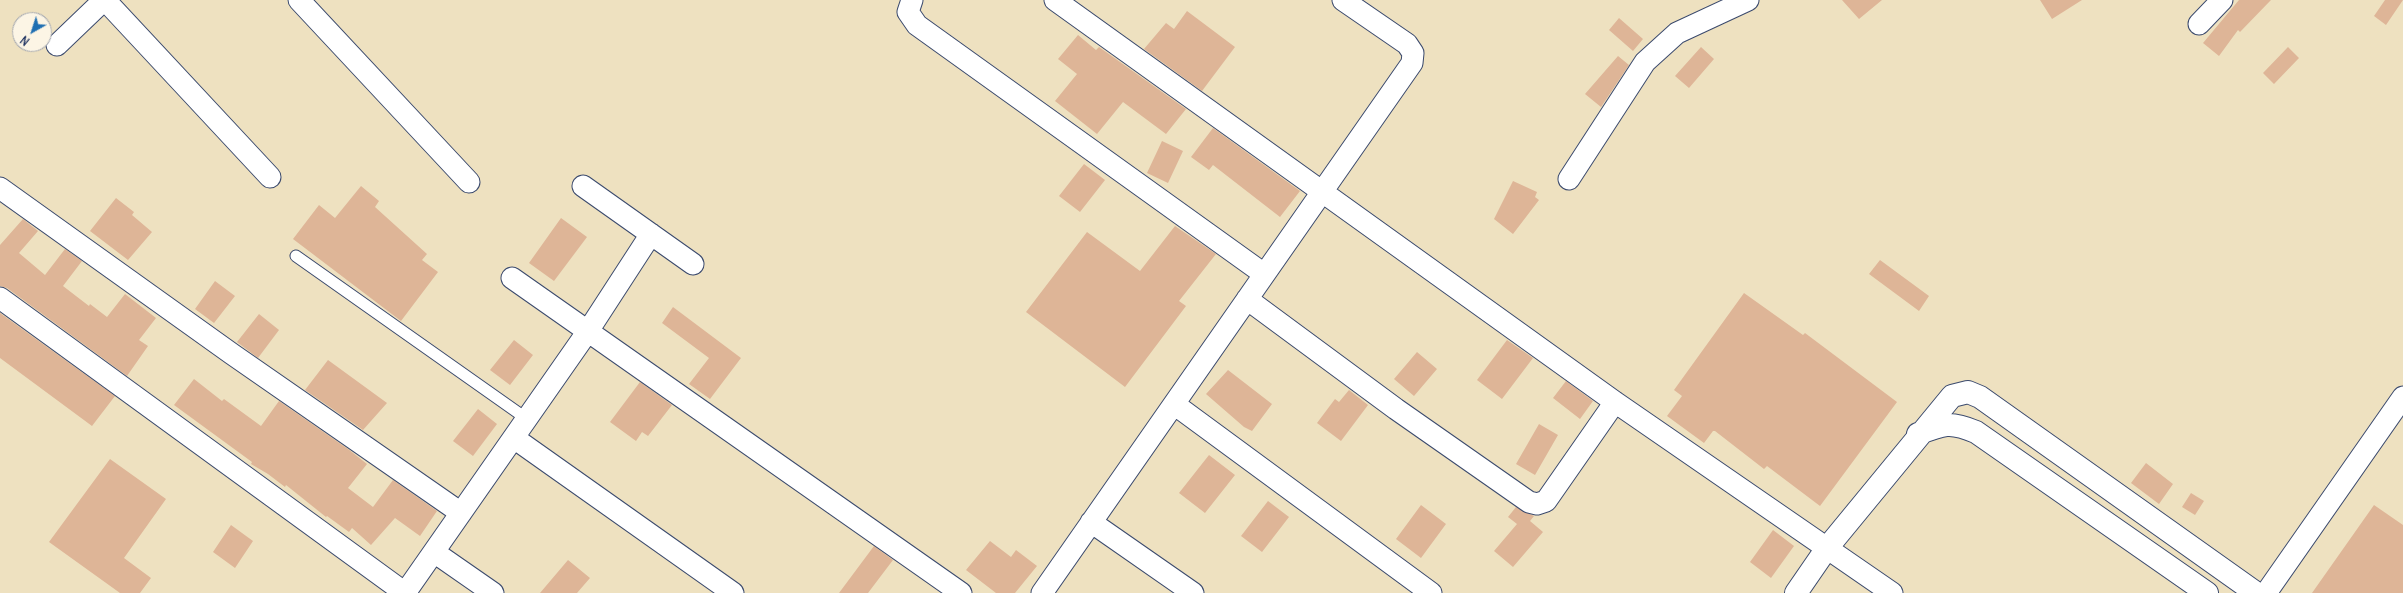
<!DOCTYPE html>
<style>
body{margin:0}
#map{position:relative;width:2403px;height:593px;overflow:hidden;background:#eee1c0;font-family:Delius,sans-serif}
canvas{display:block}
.north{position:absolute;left:12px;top:12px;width:40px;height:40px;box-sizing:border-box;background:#fcf5e5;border:1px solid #a2a6af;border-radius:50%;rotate:219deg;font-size:11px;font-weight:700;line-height:16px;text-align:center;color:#1b2f5e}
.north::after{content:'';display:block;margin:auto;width:14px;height:18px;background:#1f6fb2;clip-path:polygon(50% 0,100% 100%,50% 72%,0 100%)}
</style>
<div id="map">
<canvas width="2403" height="593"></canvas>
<div class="north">N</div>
</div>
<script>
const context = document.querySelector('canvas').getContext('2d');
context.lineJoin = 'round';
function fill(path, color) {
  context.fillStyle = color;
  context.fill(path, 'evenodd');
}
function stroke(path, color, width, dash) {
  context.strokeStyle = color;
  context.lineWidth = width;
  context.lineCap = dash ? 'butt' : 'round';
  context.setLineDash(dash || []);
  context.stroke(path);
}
fill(new Path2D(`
 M1842 0H1882L1859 19Z
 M2040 0H2082L2052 19Z
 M2239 0H2271L2240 32 2238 30 2219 56 2203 43Z
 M2385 0H2403L2386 25 2374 16Z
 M1187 11 1235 47 1202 91 1144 49 1166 23 1174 29Z
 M1619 18 1643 39 1633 51 1609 30Z
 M1078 35 1096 50 1099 47 1186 109 1166 134 1123 102 1097 134 1055 101 1077 74 1058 59Z
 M1701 47 1714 59 1689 88 1675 76Z
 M2288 47 2299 58 2274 84 2263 73Z
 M1618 56 1629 65 1601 107 1585 94Z
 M1213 128 1300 191 1280 217 1213 165 1209 170 1191 157Z
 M1162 141 1183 151 1168 183 1147 173Z
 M1084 164 1105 180 1080 212 1059 196Z
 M1513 181 1537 192 1535 197 1539 200 1513 234 1494 219Z
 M361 186 379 201 375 207 427 254 422 260 438 272 401 321 293 239 319 205 335 218Z
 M116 198 134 212 132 215 152 232 128 260 90 231Z
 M561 218 587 237 554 281 529 263Z
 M23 219 38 231 19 253 45 275 65 249 82 261 63 286 89 306 90 304 107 317 125 294 156 318 139 340 148 346 127 376 7 288 0 286V245Z
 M1175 226 1216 254 1179 301 1186 306 1125 387 1026 312 1087 232 1140 271Z
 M1880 260 1929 296 1919 311 1869 274Z
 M215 281 235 296 214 323 195 309Z
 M1744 293 1803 335 1805 333 1897 402 1820 506 1767 466 1764 469 1715 431H1713L1704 443 1667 416 1682 396 1674 390Z
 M673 307 741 358 710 399 689 384 709 358 662 323Z
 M0 313 115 396 92 426 0 358Z
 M259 314 279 330 258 358 237 342Z
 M514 340 533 355 510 385 490 370Z
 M1507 340 1533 358 1502 399 1477 380Z
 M1417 352 1437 369 1414 396 1394 379Z
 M328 360 387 403 363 430 305 390Z
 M1228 370 1272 404 1252 431 1244 427 1206 394Z
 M194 379 222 401 224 399 261 426 279 401 348 449 367 464 348 488 373 507 393 480 437 511 420 536 395 518 371 545 352 528 349 532 327 516 326 517 286 485 285 487 268 474 251 464 252 462 174 405Z
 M1566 381 1593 401 1580 419 1553 398Z
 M640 382 672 405 648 436 642 432 636 441 610 422Z
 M1349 390 1368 405 1341 441 1317 423 1335 399 1339 402Z
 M478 409 497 424 473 456 453 441Z
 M1539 424 1558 435 1535 475 1516 464Z
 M1209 455 1235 475 1205 513 1179 493Z
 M110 459 166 499 124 558 151 578 140 593H120L49 542Z
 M2146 463 2173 484 2159 504 2131 483Z
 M2191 493 2204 501 2195 515 2182 507Z
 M1268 501 1289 517 1262 552 1241 536Z
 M1421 505 1446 524 1421 558 1396 539Z
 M2374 505 2403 525V593H2312Z
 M1516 507 1534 516 1530 521 1543 532 1513 567 1494 551 1517 524 1508 517Z
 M231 525 253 541 235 568 213 552Z
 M1773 530 1794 546 1771 578 1750 562Z
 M990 541 1011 557 1016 550 1037 566 1015 593H996L966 570Z
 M874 546 893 560 868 593H839Z
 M568 560 590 578 577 593H540Z`), '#deb597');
const lane = new Path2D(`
 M296 256 527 419`);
const street = new Path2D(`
 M105 0 270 177
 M299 0 469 182
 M912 0 908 12 917 25 1264 274
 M1055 0 1615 402 1892 593
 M2199 24 2222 0
 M57 45 104 0
 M1569 179 1645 62 1677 33 1748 0
 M583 186 693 264
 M0 188 232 354 461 513
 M512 278 961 593
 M0 298 405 593
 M1247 299 1396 409 1529 502 1537 504 1546 501 1615 402
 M1174 404 1431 593
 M514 438 733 593
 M1091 522 1193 593
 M434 552 493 593
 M405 593 588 331 651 234
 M1042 593 1412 63 1413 53 1407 44 1343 0
 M2266 593 2403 397`);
const secondary = new Path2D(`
 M1918 434C1943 424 1950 421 1976 432L2207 593
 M1796 593 1827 548 1952 396 1968 392 1980 397 2256 593`);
stroke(lane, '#3b4a6d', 13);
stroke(street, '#3b4a6d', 23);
stroke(secondary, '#3b4a6d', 24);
stroke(lane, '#fff', 11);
stroke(street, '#fff', 21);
stroke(secondary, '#fff', 22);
</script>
